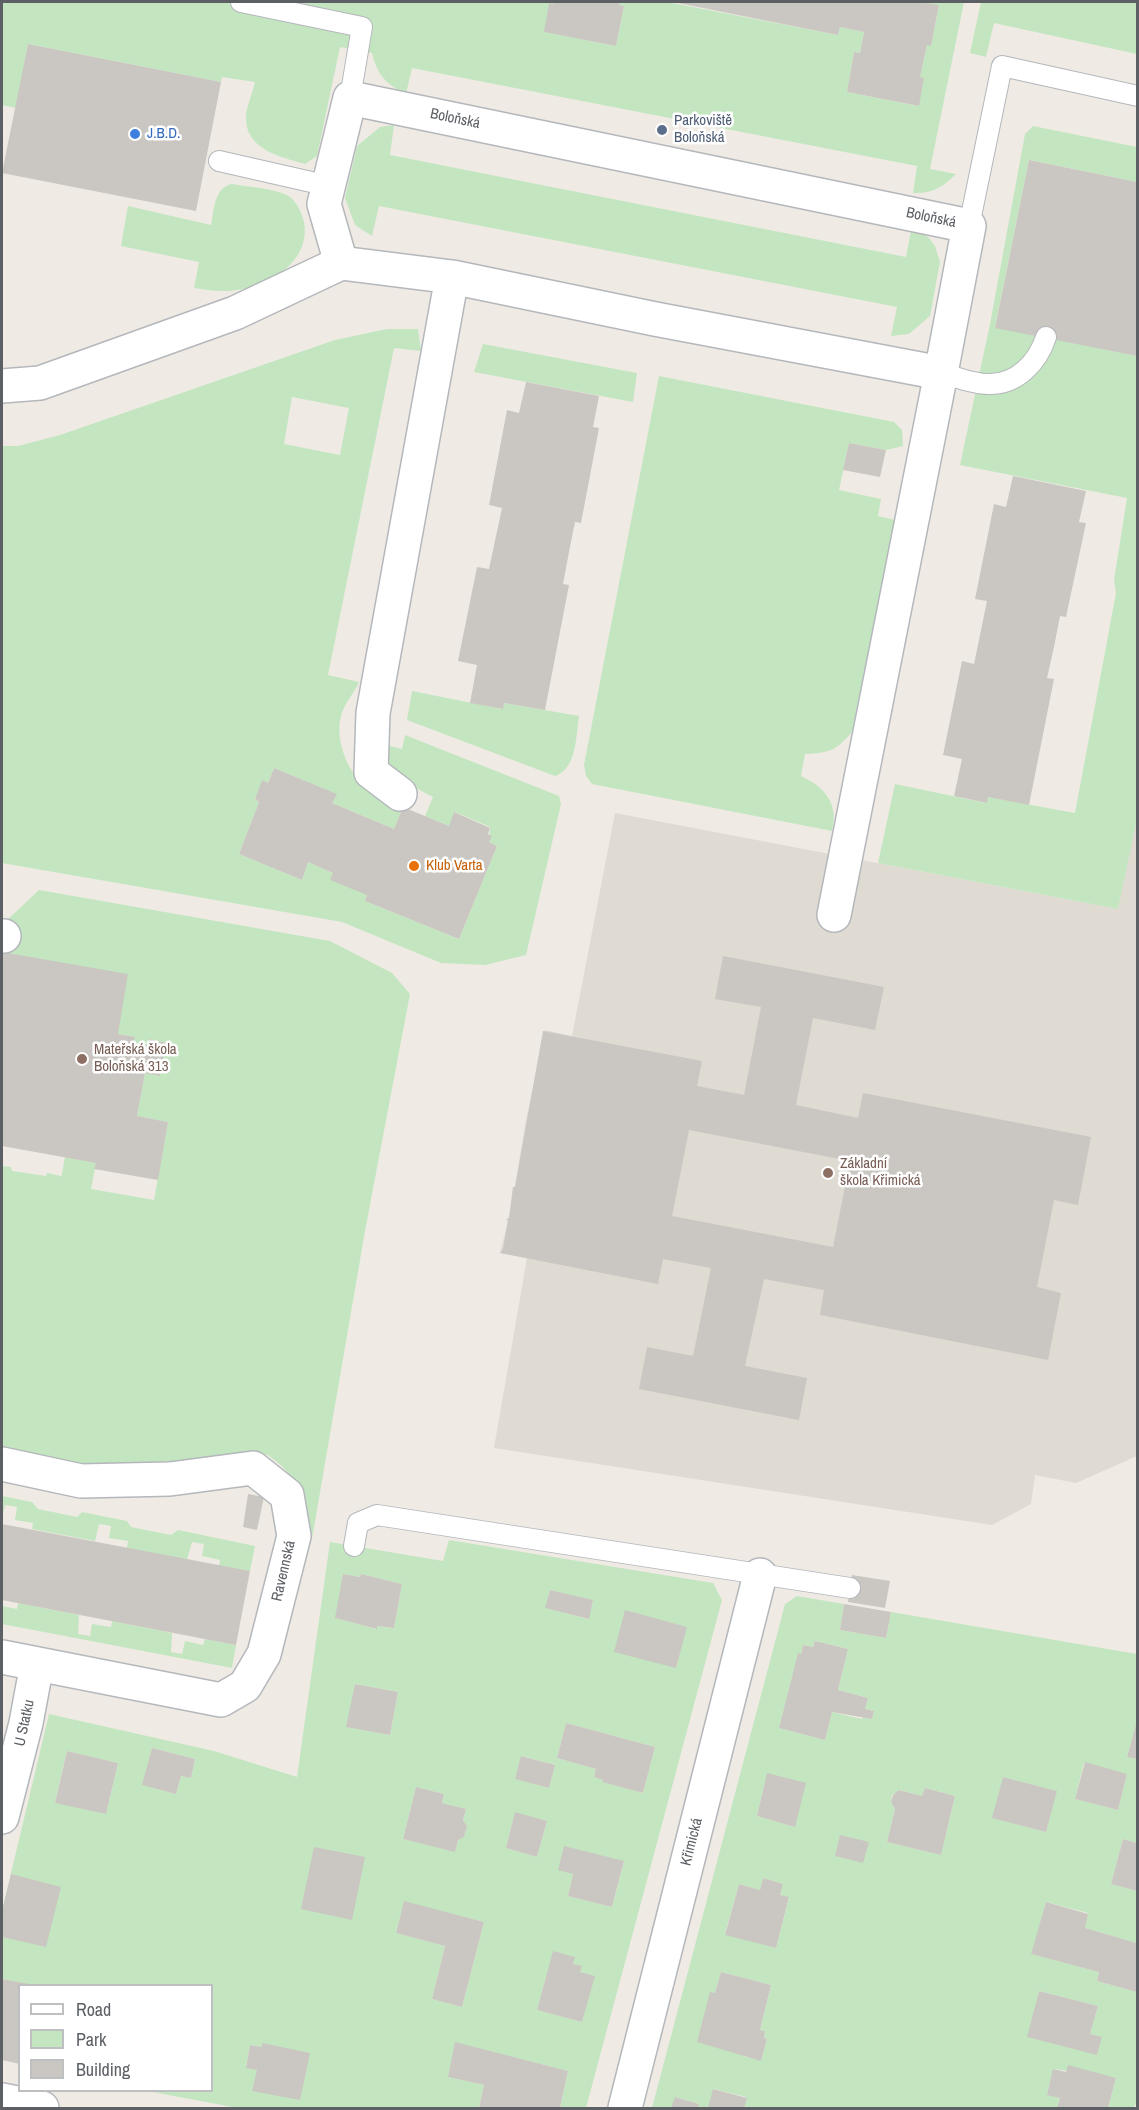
<!DOCTYPE html>
<meta charset="utf-8">
<style>
body{margin:0}
#map{position:relative;width:1139px;height:2110px;overflow:hidden;background:#efebe4;font-family:"Archivo Narrow",sans-serif}
canvas{display:block}
.frame{position:absolute;inset:0;border:3px solid #5c6065;pointer-events:none}
.legend{position:absolute;left:18px;top:1984px;width:195px;height:108px;box-sizing:border-box;background:#fff;border:2px solid #bebfc1;margin:0;padding:8px 10px;list-style:none;font-size:18px;color:#5c6065}
.legend li{display:flex;align-items:center;gap:12px;height:30px}
.legend b{width:30px;border:2px solid #bebfc1}
</style>
<div id="map">
<canvas width="1139" height="2110"></canvas>
<div class="frame"></div>
<ul class="legend">
<li><b style="height:8px;background:#fff"></b>Road</li>
<li><b style="height:16px;background:#c3e6c0"></b>Park</li>
<li><b style="height:16px;background:#cac6c1"></b>Building</li>
</ul>
</div>
<script>
const context = document.querySelector('canvas').getContext('2d');
context.lineJoin = 'round';
function fill(path, color) {
  context.fillStyle = color;
  context.fill(path, 'evenodd');
}
function stroke(path, color, width, dash) {
  context.strokeStyle = color;
  context.lineWidth = width;
  context.lineCap = dash ? 'butt' : 'round';
  context.setLineDash(dash || []);
  context.stroke(path);
}
function drawText(font, color, halo, rows, align = 'center') {
  context.font = font + ' "Archivo Narrow",sans-serif';
  context.lineWidth = 5;
  context.setLineDash([]);
  context.textBaseline = 'middle';
  context.strokeStyle = halo;
  context.fillStyle = color;
  for (const [text, x, y, turn = 0] of rows) {
    context.save();
    context.translate(x, y);
    context.rotate((+turn || 0) * Math.PI / 180);
    context.textAlign = isNaN(turn) ? turn : align;
    if (halo) context.strokeText(text, 0, 0);
    context.fillText(text, 0, 0);
    context.restore();
  }
}
fill(new Path2D(`
 M615 813 1118 909 1137 814V1456L1076 1483 1035 1475 1031 1504 992 1525 494 1448 527 1258 500 1253 508 1221 506 1220 509 1217 514 1190 512 1189 515 1186 525 1125 545 1030 572 1036Z`), '#dfdad2');
fill(new Path2D(`
 M2 2H554V4H549L545 32 616 46 624 6 619 5 620 2H667L838 35 840 27 864 32 860 53 854 52 847 92 918 106 924 78 920 77 927 45H931L939 6 918 2H964L930 169 956 174C943 187 932 194 913 193L917 166 412 68 406 94C386 84 377 75 372 53L340 47 317 156 305 164C281 157 246 150 246 118 246 106 253 93 255 82L222 77 221 82 28 44 16 108 2 105Z
 M981 2H1135L1138 3 1137 54 994 23 986 57 970 53Z
 M394 125 390 155 906 257 912 226 929 238 935 246 940 262 930 316 909 334 891 336 897 307 379 206 372 236 355 225 345 198 357 146 380 127Z
 M1033 126 1137 147V182L1029 160 995 327 1137 356 1138 814 1118 909 878 863 895 784 986 803 988 797 1075 813 1116 593 1114 580 1127 498 960 465 990 324 1025 134Z
 M232 184C248 187 272 188 287 195 296 200 302 213 304 222 312 266 259 292 222 291 213 291 203 289 194 288L199 262 121 246 128 206 211 225C214 211 214 187 232 184Z
 M387 329H418L421 351 394 348 328 675 359 682C355 692 347 700 343 710 333 734 345 766 362 784 372 794 391 800 403 807L394 829 332 803 336 794 274 768 268 783 262 781 255 799 259 802 239 854 302 880 308 862 333 873 367 895 365 901 459 939 497 846 489 842 490 827 455 812 449 826 425 816 433 797 389 774 386 745 402 749 405 735 559 796 561 804 526 955 485 965 441 963 342 922 2 863V446H18L60 435 335 340ZM292 397 349 408 340 455 284 444Z
 M483 344 637 373 633 402 474 372Z
 M659 376 894 422 902 430 903 446 886 450 849 443 839 490 881 499 878 516 895 520 852 732C836 751 829 753 805 754L801 776C825 787 839 804 832 831L592 784 586 776 584 765Z
 M412 691 502 709 504 703 579 716C576 735 577 769 555 776L407 720Z
 M39 890 330 941 392 973 410 994 365 1231 312 1539 304 1537 297 1484 282 1466 268 1455 234 1454 169 1464 80 1468 2 1452V1166L11 1167 12 1171 46 1176 47 1173 61 1176V1179L65 1157 96 1163 91 1189 154 1200 168 1122 137 1116 145 1073 165 1043 149 1039 148 1046 134 1043 135 1037 118 1034 2 952 6 921Z
 M2 1496 32 1502 38 1509 77 1517 82 1512 127 1521 131 1527 171 1535 178 1530 255 1546 250 1571 219 1566 220 1560 202 1556 204 1544 192 1542 187 1560 127 1548 128 1541 109 1538 111 1526 99 1524 95 1541 32 1529 33 1523 15 1520 17 1507 5 1505 2 1519Z
 M449 1540 713 1583 722 1600 586 2108H560L568 2071 456 2043 448 2077 484 2085 479 2108H238L147 2091 212 2090V1986H34L2 1979V1911L49 1714 214 1751 297 1777 330 1542 443 1561ZM343 1574 360 1577 361 1574 402 1584 394 1628 377 1626 376 1629 336 1618ZM550 1590 593 1601 588 1619 546 1608ZM625 1611 686 1627 676 1667ZM355 1684 398 1692 390 1735 347 1727ZM566 1723 655 1747 643 1793 603 1782V1780L594 1777 596 1769 557 1758ZM152 1748 195 1759 191 1778 181 1776 176 1794 143 1785ZM67 1751 118 1763 106 1814 55 1802ZM522 1756 555 1765 549 1788 516 1779ZM416 1787 444 1794 442 1803 466 1809 463 1820 467 1826 464 1836 458 1840 455 1851 403 1839ZM515 1813 547 1821 537 1857 506 1848ZM624 1862 612 1907 568 1896 573 1874ZM404 1902 484 1922 462 2007 432 1999 445 1946 396 1933ZM553 1952 574 1957 573 1964 581 1966 580 1972 594 1976 582 2022 537 2010ZM262 2044 300 2099 257 2070 246 2067 250 2045 262 2047Z
 M797 1596 844 1604 840 1630 886 1638 891 1612 1137 1654V1725L1127 1756 1137 1759V1843L1123 1839 1111 1884 1137 1891V1943L1085 1928 1088 1913 1046 1902 1032 1954 1099 1972 1097 1981 1137 1992 1138 2097 1134 2108H1108L1116 2078 1054 2069 1047 2094 1060 2098 1057 2108H744L746 2097 714 2089 710 2108H698L699 2104 676 2097 671 2108H652L785 1604ZM815 1641 848 1649 838 1690 868 1698 865 1709 874 1711 872 1719 863 1717 862 1719 832 1712 825 1740 779 1728 798 1654H801L803 1645 813 1647ZM1084 1763 1127 1774 1118 1810 1075 1799ZM767 1774 795 1827 757 1816ZM1003 1777 1056 1791 1046 1832 993 1818ZM925 1788 955 1796 941 1855 887 1842 895 1809 891 1802 892 1795 900 1790 922 1796ZM763 1878 783 1884 780 1895 789 1898 776 1948 725 1934 739 1884 760 1890ZM721 1972 771 1985 760 2030 765 2031 764 2038 767 2039 761 2060 743 2056 715 1993ZM1039 1991 1098 2006 1090 2034 1101 2037 1097 2054 1028 2037Z
 M18 1603 79 1615 78 1634 90 1636 92 1624 111 1627 112 1621 172 1633 171 1652 182 1654 185 1641 203 1645 205 1639 236 1645 232 1668 2 1624V1606L17 1609Z`), '#c3e6c0');
fill(new Path2D(`
 M554 2H620L619 5 624 6 616 46 544 32 549 3 554 4Z
 M673 2H918L939 5 931 46 927 45 920 77 924 78 919 106 847 92 854 52 860 53 864 32 840 27 838 35Z
 M28 44 221 82 196 211 2 173Z
 M1029 160 1137 182V356L995 328Z
 M526 382 599 396 593 427 599 428 581 523 575 522 569 552 563 584 569 585 545 710 504 703 503 709 470 703 477 665 458 661 477 567 489 569 502 508 489 505 507 410 519 413Z
 M849 443 886 450 880 477 843 470Z
 M1013 476 1086 491 1079 522 1086 523 1066 617 1060 616 1054 647 1047 678 1054 679 1029 805 988 797 987 803 954 796 962 759 943 755 962 661 974 664 987 601 975 599 994 504 1006 507Z
 M274 768 337 794 332 803 394 829 403 807 449 826 454 812 490 828 488 834 492 836 489 842 497 846 459 939 365 901 367 895 330 880 333 873 308 862 302 880 239 854 259 802 255 799 262 780 268 783Z
 M2 952 128 974 118 1034 135 1037 134 1043 148 1046 149 1039 166 1043 160 1076 145 1073 137 1116 168 1122 158 1180 94 1169 96 1163 2 1146Z
 M723 956 884 987 875 1030 813 1018 796 1105 858 1118 863 1093 1091 1137 1078 1205 1054 1200 1037 1287 1061 1293 1048 1360 820 1315 824 1290 764 1279 745 1366 807 1378 799 1420 639 1389 647 1347 693 1356 711 1268 663 1259 658 1284 500 1253 503 1249 508 1220H506L509 1218 513 1187H515L543 1031 702 1061 697 1086 744 1095 761 1007 715 999ZM689 1130 850 1161 833 1247 672 1216Z
 M248 1494 264 1497 257 1530 243 1527Z
 M2 1524 250 1571 236 1645 2 1600Z
 M343 1574 360 1577 361 1574 402 1584 394 1628 377 1626V1629L335 1618Z
 M852 1575 890 1581 885 1608 848 1602Z
 M550 1590 593 1600 589 1619 545 1608Z
 M844 1604 891 1612 886 1638 840 1630Z
 M625 1610 687 1627 676 1668 614 1652Z
 M815 1641 848 1649 838 1690 868 1698 865 1709 874 1711 872 1719 832 1712 825 1740 779 1728 798 1653 801 1654 803 1645 813 1647Z
 M355 1684 398 1692 390 1735 346 1727Z
 M1137 1721V1759L1127 1757Z
 M566 1723 655 1747 643 1793 602 1782 603 1780 594 1777 596 1769 557 1758Z
 M152 1748 195 1759 191 1778 181 1776 176 1794 142 1785Z
 M67 1751 118 1763 106 1814 55 1803Z
 M521 1756 555 1765 549 1788 515 1779Z
 M1085 1762 1127 1774 1118 1810 1075 1799Z
 M767 1773 806 1783 795 1827 757 1816Z
 M1003 1777 1057 1791 1046 1832 992 1818Z
 M416 1787 444 1794 442 1803 466 1809 463 1820 467 1826 464 1837 458 1840 455 1852 403 1839Z
 M925 1788 955 1796 941 1855 887 1842 895 1809 891 1802 893 1795 899 1790 922 1796Z
 M515 1812 547 1821 537 1857 506 1848Z
 M840 1835 869 1842 863 1863 835 1856Z
 M1123 1839 1137 1843V1891L1111 1884Z
 M564 1846 624 1861 612 1907 568 1896 573 1874 558 1870Z
 M314 1847 365 1857 352 1920 301 1909Z
 M11 1874 61 1887 46 1947 2 1937V1911Z
 M763 1878 783 1884 780 1895 789 1897 776 1948 725 1935 739 1884 760 1890Z
 M404 1901 484 1922 462 2007 432 1999 445 1946 396 1933Z
 M1046 1902 1088 1914 1085 1928 1137 1943V1992L1097 1981 1099 1972 1031 1954Z
 M553 1951 575 1957 573 1964 582 1966 580 1972 595 1976 582 2022 537 2010Z
 M721 1972 771 1985 760 2030 765 2031 764 2038 767 2039 761 2061 697 2042 710 1992 715 1993Z
 M2 1979 29 1984 20 1986V2064L2 2060Z
 M1039 1991 1098 2006 1090 2034 1102 2037 1097 2055 1027 2037Z
 M455 2042 568 2071 560 2108H479L484 2085 448 2077Z
 M262 2043 310 2053 300 2100 252 2091 257 2070 246 2068 250 2045 262 2047Z
 M1068 2065 1116 2078 1108 2108H1057L1060 2098 1047 2095 1053 2069 1066 2072Z
 M713 2089 747 2098 744 2108H708Z
 M675 2097 699 2104 698 2108H671Z`), '#cac6c1');
const lane = new Path2D(`
 M241 2 362 27 350 98
 M219 161 329 186
 M969 226 1002 66 1138 96
 M941 373C956 377 973 384 988 384 1017 385 1038 362 1046 337
 M354 1546 358 1523 377 1515 850 1588`);
const street = new Path2D(`
 M2 386 40 383 235 313 341 263 452 277 655 319 941 373 969 226 350 98 324 204 341 263
 M400 794 371 772 373 713 452 277
 M834 915 941 373
 M2 936H4
 M2 1464 81 1481 170 1479 253 1468 287 1495 294 1536 264 1654 245 1686 221 1700 2 1657
 M2 1817 26 1723 37 1664
 M2 2100 42 2108
 M625 2108 760 1575`);
stroke(lane, '#b4b7bb', 22);
stroke(street, '#b4b7bb', 36);
stroke(lane, '#fff', 20);
stroke(street, '#fff', 33);
for (const [x, y, r, color] of [
 [662,130,6,"#5c6f8a"],
 [135,134,6,"#3f7fe0"],
 [414,866,6,"#e8710a"],
 [82,1059,6,"#8d6e63"],
 [828,1173,6,"#8d6e63"]
]) {
  const dot = new Path2D();
  dot.arc(x, y, r, 0, 2 * Math.PI);
  context.fillStyle = color;
  context.fill(dot);
  stroke(dot, '#fff', 2);
}
drawText('15px', '#5c6065', '#fff', [
 ["Boloňská",455,119,12],
 ["Boloňská",931,218,12],
 ["Ravennská",284,1571,-77],
 ["U Statku",25,1723,-78],
 ["Křimická",692,1842,-76]
]);
drawText('15px', '#4e5e75', '#fff', [
 ["Parkoviště",674,121],
 ["Boloňská",674,138]
], 'left');
drawText('15px', '#366cbe', '#fff', [
 ["J.B.D.",147,134]
], 'left');
drawText('15px', '#c56008', '#fff', [
 ["Klub Varta",426,866]
], 'left');
drawText('15px', '#785e54', '#fff', [
 ["Mateřská škola",94,1050],
 ["Boloňská 313",94,1067],
 ["Základní",840,1164],
 ["škola Křimická",840,1181]
], 'left');
</script>
